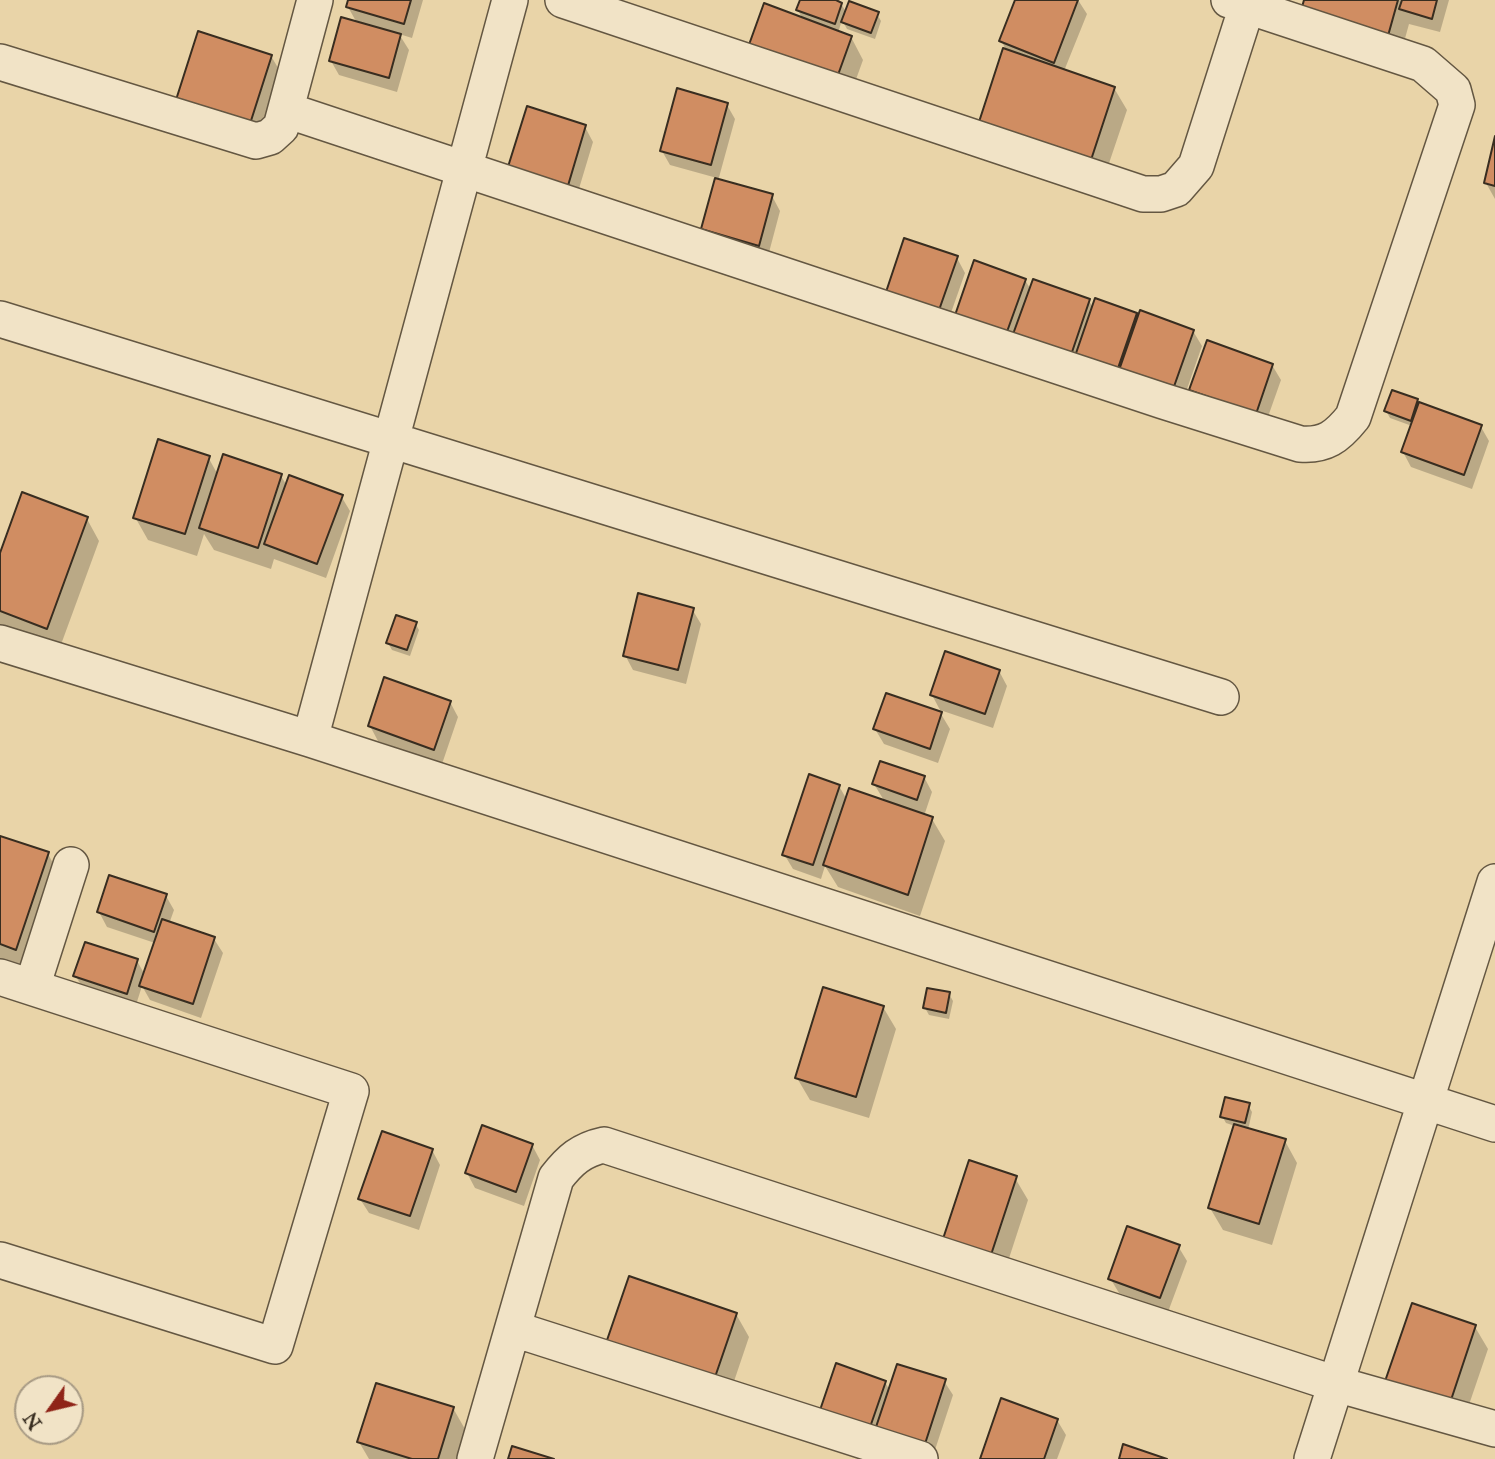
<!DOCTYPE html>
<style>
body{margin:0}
#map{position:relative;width:1495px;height:1459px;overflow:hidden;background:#e9d4a8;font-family:"IM FELL Great Primer",serif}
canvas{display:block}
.north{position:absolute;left:14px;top:1375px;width:70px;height:70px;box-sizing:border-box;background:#f1e3c6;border:2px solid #a79a84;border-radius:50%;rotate:236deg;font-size:19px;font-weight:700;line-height:28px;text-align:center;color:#382d20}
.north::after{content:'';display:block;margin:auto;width:24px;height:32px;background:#8f2418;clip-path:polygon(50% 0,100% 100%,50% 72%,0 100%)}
</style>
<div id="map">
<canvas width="1495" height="1459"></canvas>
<div class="north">N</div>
</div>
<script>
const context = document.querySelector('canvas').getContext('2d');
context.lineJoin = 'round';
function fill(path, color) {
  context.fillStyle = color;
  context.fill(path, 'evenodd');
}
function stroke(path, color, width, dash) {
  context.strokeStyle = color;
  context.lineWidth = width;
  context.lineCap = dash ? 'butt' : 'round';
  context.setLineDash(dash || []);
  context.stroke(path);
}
fill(new Path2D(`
 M350 0H423L412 38 399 34 409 50 397 92 339 75 331 61 357 23 348 7Z
 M802 0H831L841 4 847 13 877 14 881 21 875 39 847 29 842 20 838 33 851 37 863 60 846 107 798 10Z
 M1017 0H1078L1087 14 1064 71 1114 88 1127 110 1102 184 980 125 1005 48 1001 40Z
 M1306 0H1449L1440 32 1409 24 1398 64Z
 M271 56 284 78 262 148 190 125Z
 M727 105 735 119 718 181 772 196 780 211 767 260 711 244 703 229 717 178 670 165 662 151Z
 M585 127 593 142 575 202 509 170Z
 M1495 142V199L1486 183Z
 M957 258 965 273 946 327 895 309Z
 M1025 280 1031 290 1089 301 1094 309 1136 315 1139 319 1193 331 1202 346 1180 409 963 335Z
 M1272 365 1281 380 1264 428 1199 404 1191 390Z
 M1417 401 1419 404 1481 427 1489 441 1472 489 1411 467 1403 452 1412 426 1390 418 1386 411Z
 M208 457 218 475 281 476 287 486 341 496 350 511 326 578 274 559 271 569 214 550 204 534 197 556 148 540 135 517Z
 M87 519 99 541 59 650 0 628V558Z
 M692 609 701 624 686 684 633 670 625 655Z
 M415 623 419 630 410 656 392 650 388 643Z
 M999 671 1007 686 993 728 940 710 932 695Z
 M450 702 458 717 442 764 378 741 370 726Z
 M941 714 950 729 938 763 884 744 875 729Z
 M924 777 932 792 924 816 932 819 945 841 920 916 838 887 825 866 821 879 793 869 784 854 839 786 847 800 885 802 874 784Z
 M0 838 48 854 60 876 28 971 0 962Z
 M166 896 174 910 169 924 214 939 223 953 201 1018 150 1000 142 986 135 1008 84 990 75 975 137 961 145 975 155 943 107 927 99 912Z
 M949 994 953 1001 949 1019 929 1015 925 1008Z
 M883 1007 896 1029 869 1118 810 1100 797 1078Z
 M1248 1105 1252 1112 1248 1130 1285 1141 1297 1163 1272 1245 1223 1230 1210 1208 1235 1126 1226 1123 1222 1116Z
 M532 1145 540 1160 524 1206 475 1188 467 1173Z
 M432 1150 440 1165 419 1230 369 1213 360 1199Z
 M1015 1178 1028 1200 999 1289 941 1251Z
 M1178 1246 1187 1261 1168 1312 1119 1293 1110 1278Z
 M736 1314 749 1337 726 1405 620 1369Z
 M1475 1327 1488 1349 1459 1434 1397 1412Z
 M837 1366 885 1382 890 1391 944 1381 953 1395 932 1459 875 1450Z
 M453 1408 466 1431 457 1459H369L359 1442Z
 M1057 1420 1066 1435 1057 1459H982Z`), '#0003');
const building = new Path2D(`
 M348 0H411L404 24 346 7Z
 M800 0H836L842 3 835 24 796 10Z
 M1015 0H1078L1054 63 999 41Z
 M1304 0H1398L1386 43 1299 18Z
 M1402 0H1437L1432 19 1399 9Z
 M849 1 879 12 871 33 841 22Z
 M764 3 852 36 834 86 746 53Z
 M341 17 401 34 389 78 329 61Z
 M198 31 272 55 249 127 175 103Z
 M1003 48 1115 87 1090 163 978 125Z
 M677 88 728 103 711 165 660 151Z
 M527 106 586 125 567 189 507 170Z
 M1495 136V186L1484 183Z
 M715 178 773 194 759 246 701 229Z
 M904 238 958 256 938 313 885 295Z
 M974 260 1026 279 1004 340 953 321Z
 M1033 279 1090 299 1070 358 1012 337Z
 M1095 298 1137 313 1116 374 1074 359Z
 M1140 310 1194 330 1171 395 1117 376Z
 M1207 340 1273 364 1256 414 1189 390Z
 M1392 390 1418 399 1411 421 1384 411Z
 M1419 402 1482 425 1464 475 1401 452Z
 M158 439 210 456 185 534 133 518Z
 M223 454 282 474 258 548 199 528Z
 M289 475 343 495 317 564 264 544Z
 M22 492 88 517 47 629 0 611V553Z
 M638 593 694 608 678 670 623 656Z
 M396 615 417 622 407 650 386 643Z
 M945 651 1000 670 985 714 930 695Z
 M384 677 451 701 434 750 368 726Z
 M886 693 942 712 930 749 873 729Z
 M880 761 925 776 917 800 872 784Z
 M809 774 840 785 813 865 782 855Z
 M849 788 933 817 908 895 823 865Z
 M0 836 49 852 16 950 0 944Z
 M109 875 167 894 154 932 97 912Z
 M162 919 215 937 193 1004 139 986Z
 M85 942 138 959 127 994 73 976Z
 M823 987 884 1006 856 1097 795 1078Z
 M927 988 950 992 946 1013 923 1008Z
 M1225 1097 1250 1103 1245 1123 1220 1117Z
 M1234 1124 1286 1139 1259 1224 1208 1208Z
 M482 1125 533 1144 516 1192 465 1173Z
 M382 1131 433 1149 410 1216 358 1199Z
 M969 1160 1017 1176 987 1267 939 1251Z
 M1127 1226 1180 1245 1160 1298 1108 1279Z
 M629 1276 737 1313 713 1383 605 1346Z
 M1412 1303 1476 1325 1447 1412 1382 1390Z
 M836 1363 886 1381 867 1436 817 1419Z
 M897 1364 946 1379 924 1447 875 1430Z
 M376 1383 454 1407 438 1459H412L357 1442Z
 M1001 1398 1058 1419 1044 1459H980Z
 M1123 1444 1167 1459H1119Z
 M512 1446 554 1459H508Z`);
fill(building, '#d08d62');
stroke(building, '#382d20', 2);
const minor = new Path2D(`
 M563 0 1143 194H1161L1176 189 1196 166 1247 6
 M0 62 256 141 270 137 281 127 315 0
 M286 110 1163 401 1300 444C1325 446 1337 437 1353 417L1457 105 1453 90 1423 64 1229 0
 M0 319 1221 697
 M0 643 310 739 1495 1124
 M310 739 510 0
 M0 977 351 1091 275 1346 0 1260
 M32 987 71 865
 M514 1329 920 1459
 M475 1459 556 1178C570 1160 581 1150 604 1145L1336 1384 1495 1429
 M1312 1459 1495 882`);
stroke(minor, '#645742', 38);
stroke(minor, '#f1e3c6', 35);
</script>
